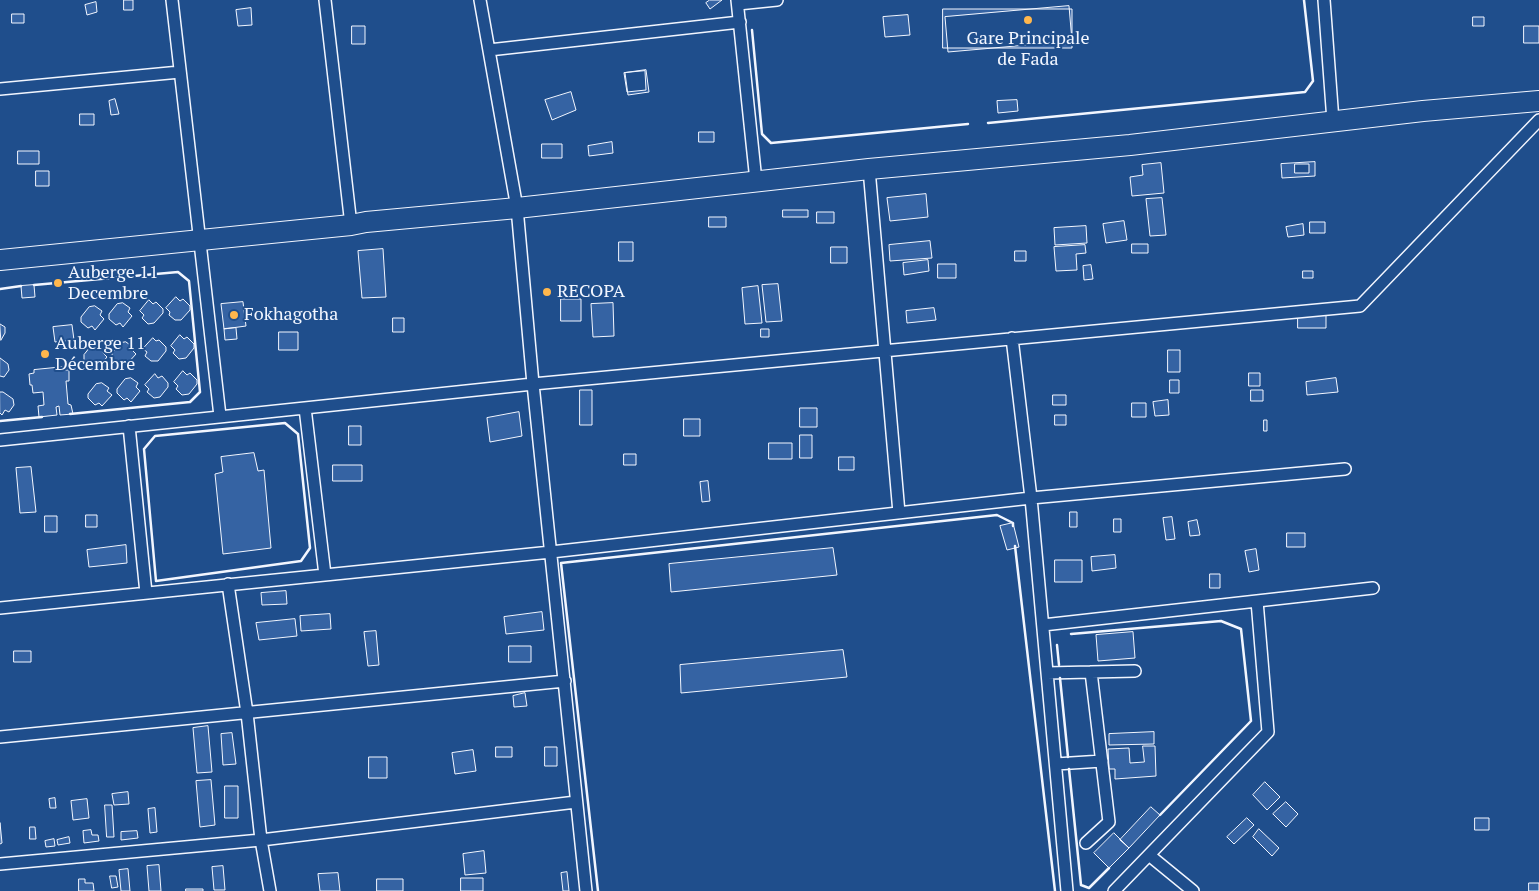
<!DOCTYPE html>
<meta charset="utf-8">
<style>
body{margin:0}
canvas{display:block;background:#1f4e8c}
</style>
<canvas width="1539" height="891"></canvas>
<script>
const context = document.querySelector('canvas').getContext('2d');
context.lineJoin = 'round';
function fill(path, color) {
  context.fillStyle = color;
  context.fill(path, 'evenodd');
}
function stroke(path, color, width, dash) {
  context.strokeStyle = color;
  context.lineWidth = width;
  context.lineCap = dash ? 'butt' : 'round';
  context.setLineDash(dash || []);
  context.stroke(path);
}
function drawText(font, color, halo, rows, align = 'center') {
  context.font = font + ' "PT Serif",serif';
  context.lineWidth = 4;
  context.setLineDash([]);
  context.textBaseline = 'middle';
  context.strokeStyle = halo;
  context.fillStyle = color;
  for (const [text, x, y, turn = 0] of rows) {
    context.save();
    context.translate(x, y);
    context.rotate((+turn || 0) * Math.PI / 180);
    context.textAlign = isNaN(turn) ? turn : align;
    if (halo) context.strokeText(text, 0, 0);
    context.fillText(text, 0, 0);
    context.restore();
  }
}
const building = new Path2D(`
 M124 0H133V10H124Z
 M710 0H722L710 9 706 3Z
 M96 2 97 12 87 15 85 5Z
 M1069 6 1072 41 948 52 945 17Z
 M251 8 252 25 238 26 236 10Z
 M943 9H1072V48H943Z
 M12 14H24V23H12Z
 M908 15 910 35 885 37 883 17Z
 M1473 17H1484V26H1473Z
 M352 26H365V44H352Z
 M1524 26H1539V43H1524Z
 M646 70 649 92 628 95 625 73Z
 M645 71 646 90 627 92 624 73Z
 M571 92 576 110 552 120 545 100Z
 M115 99 119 114 111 115 109 101Z
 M1017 100 1018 111 998 113 997 101Z
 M80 114H94V125H80Z
 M699 132H714V142H699Z
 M612 142 613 153 589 156 588 146Z
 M542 144H562V158H542Z
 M18 151H39V164H18Z
 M1315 162V176L1282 178 1281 164Z
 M1161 163 1164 193 1132 196 1130 177 1143 175 1142 165Z
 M1295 164H1309V173H1295Z
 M36 171H49V186H36Z
 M926 194 928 217 890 221 887 198Z
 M1162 198 1166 235 1150 236 1146 199Z
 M783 210H808V217H783Z
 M817 212H834V223H817Z
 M709 217H726V227H709Z
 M1124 221 1127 240 1106 243 1103 224Z
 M1310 222H1325V233H1310Z
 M1303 224 1304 235 1288 237 1286 227Z
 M1086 226 1087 243 1055 245 1054 228Z
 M930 241 932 258 890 261 889 245Z
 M619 242H633V261H619Z
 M1132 244H1148V253H1132Z
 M1085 245 1086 253 1076 254 1077 270 1056 271 1054 247Z
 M831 247H847V263H831Z
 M383 249 386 297 362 298 358 251Z
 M1015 251H1026V261H1015Z
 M928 260 929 271 904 275 903 263Z
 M938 264H956V278H938Z
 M1091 265 1093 279 1084 280 1083 266Z
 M1303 271H1313V278H1303Z
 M778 284 782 321 766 322 762 285Z
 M34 285 35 297 22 298 21 286Z
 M758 286 762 323 745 324 742 288Z
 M176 297 180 301 183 299 190 306V310L181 320H175L169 315 170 312 166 308Z
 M561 299H581V321H561Z
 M149 300 153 304 156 302 163 309V313L154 323 148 324 142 318 144 315 140 311Z
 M243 302 246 326 224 329 221 304Z
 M123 303 130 308 128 312 132 316 123 327 120 323 116 325 109 319V314L117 304Z
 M613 303 614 336 593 337 591 304Z
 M95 306 102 311 100 315 104 319 95 330 92 326 88 328 81 322V317L89 307Z
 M934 308 936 320 907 323 906 311Z
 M1298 313H1326V328H1298Z
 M393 318H404V332H393Z
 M0 324 5 327V333L1 340Z
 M72 325 74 340 55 342 53 327Z
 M236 328 237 339 225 340 224 329Z
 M761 329H769V337H761Z
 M279 332H298V350H279Z
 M180 335 184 339 187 337 194 344V348L186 358 179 359 173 353 175 350 171 346Z
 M153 338 156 341 159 340 166 347V351L158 361H151L145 356 147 352 143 349Z
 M126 342 133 347 132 350 136 354 126 365 123 362 119 364 112 357V353L120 343Z
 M92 345H98L104 350 103 353 107 357 98 368 94 365 91 366 84 360V355Z
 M1168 350H1180V372H1168Z
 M0 358 8 364 9 370 4 377 0 376Z
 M64 367 65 370H69V381H66L68 404 71 405 73 414 60 415 59 406 56 407 57 415 39 417 38 406 44 405 43 392 33 393 32 385H30L29 374 34 373V370Z
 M183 371 187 375 190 373 197 380V384L189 394 182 395 176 389 178 386 174 382Z
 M1249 373H1260V386H1249Z
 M155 374 158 378 162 376 168 383V387L160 397 154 398 147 392 149 389 145 385Z
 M131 378 138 383 136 387 140 391 131 402 127 398 124 400 117 393V389L125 379Z
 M1336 378 1338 392 1307 395 1306 382Z
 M1170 380H1179V393H1170Z
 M102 383 109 388 107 391 112 395 102 406 99 403 95 405 88 398V394L96 384Z
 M580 390H592V425H580Z
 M1251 390H1263V401H1251Z
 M0 392H3L13 399 14 405 9 412 5 410 2 415 0 413Z
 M1053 395H1066V405H1053Z
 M1168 400 1169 415 1155 416 1153 402Z
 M1132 403H1146V417H1132Z
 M800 408H817V427H800Z
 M519 412 522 436 490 442 487 418Z
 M1055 415H1066V425H1055Z
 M684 419H700V436H684Z
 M1264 420H1267V431H1264Z
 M349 426H361V445H349Z
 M800 435H812V458H800Z
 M769 443H792V459H769Z
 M254 453 258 471 264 470 271 548 223 554 215 474 223 472 221 457Z
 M624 454H636V465H624Z
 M839 457H854V470H839Z
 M333 465H362V481H333Z
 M31 467 36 512 20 513 16 468Z
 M708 481 710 501 702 502 700 482Z
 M1070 512H1077V527H1070Z
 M86 515H97V527H86Z
 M45 516H57V532H45Z
 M1172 517 1175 539 1166 540 1163 518Z
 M1114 519H1121V532H1114Z
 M1197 520 1200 535 1190 536 1188 522Z
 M1013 523 1019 547 1007 550 1000 526Z
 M1287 533H1305V547H1287Z
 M126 545 127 563 89 567 87 550Z
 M833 548 837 575 671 592 669 564Z
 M1256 549 1259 570 1249 572 1245 551Z
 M1115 555 1116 568 1092 571 1091 557Z
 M1055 560H1082V582H1055Z
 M1210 574H1220V588H1210Z
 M286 591 287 604 262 605 261 593Z
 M542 612 544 630 506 634 504 617Z
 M330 614 331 629 301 631 300 616Z
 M295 619 297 636 259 640 256 623Z
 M376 631 379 665 368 666 364 632Z
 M1133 632 1135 658 1098 661 1096 635Z
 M509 646H531V662H509Z
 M843 650 847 677 681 693 680 665Z
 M14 651H31V662H14Z
 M525 693 527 706 514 707 513 696Z
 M208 726 212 772 197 773 193 728Z
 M1154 732V744L1109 745V734Z
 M232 733 236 764 223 765 221 734Z
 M1143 746H1155L1156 776 1115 779V769H1109L1108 749 1129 748 1130 763 1144 762Z
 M496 747H512V757H496Z
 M545 747H557V766H545Z
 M473 750 476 771 455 774 452 753Z
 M369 757H387V778H369Z
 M211 780 215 825 200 827 196 781Z
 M1265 782 1280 797 1267 810 1253 795Z
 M225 786H238V818H225Z
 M128 792 129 804 114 805 112 794Z
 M55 798 56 808H50L49 799Z
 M87 799 89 818 73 820 71 801Z
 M1286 802 1298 814 1286 827 1273 814Z
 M105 805H112L114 837H107Z
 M1151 807 1160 815 1129 848 1120 840Z
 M155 808 157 832 150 833 148 809Z
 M1247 818 1254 825 1234 844 1227 837Z
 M1475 818H1489V830H1475Z
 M0 823 2 843 0 844Z
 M30 827H35L36 839H30Z
 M1259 829 1279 848 1272 856 1253 837Z
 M91 830 92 835H98L99 841 84 843 83 831Z
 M137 831 138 838 121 840V832Z
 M1114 833 1129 848 1109 868 1094 853Z
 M69 837 70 843 58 845 57 840Z
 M54 839 55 846 46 847 45 841Z
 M484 851 486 873 465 875 463 854Z
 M159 865 161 891H149L147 866Z
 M223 866 225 890H214L212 867Z
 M128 869 130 891H121L119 870Z
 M567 872 569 891H563L561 873Z
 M338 873 340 891H320L318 874Z
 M110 876H116L118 887 112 888Z
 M461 878H483V891H461Z
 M79 879H85V883H93L94 891H79Z
 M377 879H403V891H377Z
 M1529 883H1539V891H1529Z
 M186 889H203V891H186Z`);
fill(building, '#3563a3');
stroke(building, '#f2f6ff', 1);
const minor = new Path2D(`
 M172 0 220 416
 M325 0 351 225
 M480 0 517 208 533 384 586 891
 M737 0 756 181
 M1324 0 1333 121
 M738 4 777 0
 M489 50 740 22
 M0 89 180 72
 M869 169 899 513
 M1012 338 1031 498 1067 891
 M305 408 325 575
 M129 426 146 593
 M0 440 533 384 1360 306 1539 120
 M228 584 247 713 261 840 270 891
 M0 608 551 552 1031 498 1345 469
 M1043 625 1373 588
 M1047 673 1135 671
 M0 737 565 681
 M1056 764 1102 761
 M1086 843 1109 822 1091 672
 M1149 855 1193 891
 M0 864 261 840 576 802
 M1114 891 1268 732 1257 601`);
const trunk = new Path2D(`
 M0 260 351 225 366 222 517 208 869 169 1130 145 1423 111 1539 101`);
stroke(minor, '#f2f6ff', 14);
stroke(trunk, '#f2f6ff', 22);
stroke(minor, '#1f4e8c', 11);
stroke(trunk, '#1f4e8c', 20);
stroke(new Path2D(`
 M752 30 762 134 771 143 968 124
 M988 123 1305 92 1313 81 1304 0
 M34 285 178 272 189 281 200 392 190 402 70 414
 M0 289 21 286
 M0 421 42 417
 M285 423 298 434 310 548 301 561 156 581 144 449 155 436Z
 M1015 546 1055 891
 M1071 634 1221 621 1241 629 1251 721 1160 815
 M1057 645 1059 665
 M1060 678 1068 757
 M1069 769 1081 885 1089 888 1109 868
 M598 891 561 563 997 515 1013 523V526`), '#f2f6ff', 2.5);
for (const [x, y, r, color] of [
 [1028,20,5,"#ffb74d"],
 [58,283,5,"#ffb74d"],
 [547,292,5,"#ffb74d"],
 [234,315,5,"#ffb74d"],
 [45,354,5,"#ffb74d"]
]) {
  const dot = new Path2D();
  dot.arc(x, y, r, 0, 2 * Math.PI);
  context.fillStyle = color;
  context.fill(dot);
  stroke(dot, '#1f4e8c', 2);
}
drawText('18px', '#f2f6ff', '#1f4e8c', [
 ["Gare Principale",1028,39,"center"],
 ["de Fada",1028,60,"center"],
 ["Auberge 11",68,273],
 ["Decembre",68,294],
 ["RECOPA",557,292],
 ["Fokhagotha",244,315],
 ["Auberge 11",55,344],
 ["Décembre",55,365]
], 'left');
</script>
